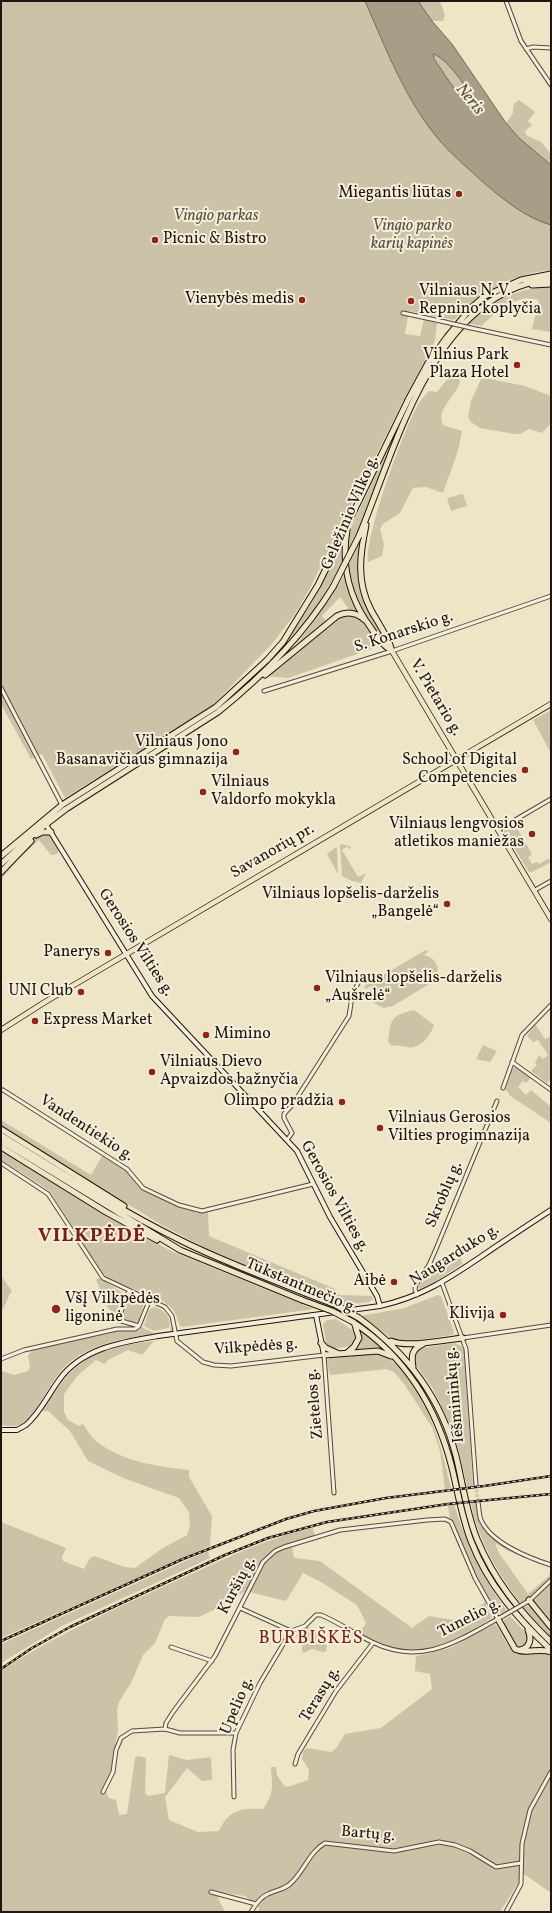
<!DOCTYPE html>
<meta charset="utf-8">
<style>
body{margin:0}
#map{position:relative;width:552px;height:1913px;overflow:hidden;background:#eee5c6;font-family:Vollkorn,serif}
canvas{display:block}
.frame{position:absolute;inset:0;border:2px solid #201510;pointer-events:none}
</style>
<div id="map">
<canvas width="552" height="1913"></canvas>
<div class="frame"></div>
</div>
<script>
const context = document.querySelector('canvas').getContext('2d');
context.lineJoin = 'round';
function fill(path, color) {
  context.fillStyle = color;
  context.fill(path, 'evenodd');
}
function stroke(path, color, width, dash) {
  context.strokeStyle = color;
  context.lineWidth = width;
  context.lineCap = dash ? 'butt' : 'round';
  context.setLineDash(dash || []);
  context.stroke(path);
}
function drawText(font, color, halo, rows, align = 'center') {
  context.font = font + ' Vollkorn,serif';
  context.lineWidth = 4;
  context.setLineDash([]);
  context.textBaseline = 'middle';
  context.strokeStyle = halo;
  context.fillStyle = color;
  for (const [text, x, y, turn = 0] of rows) {
    context.save();
    context.translate(x, y);
    context.rotate((+turn || 0) * Math.PI / 180);
    context.textAlign = isNaN(turn) ? turn : align;
    if (halo) context.strokeText(text, 0, 0);
    context.fillText(text, 0, 0);
    context.restore();
  }
}
fill(new Path2D(`
 M1 1H365C385 49 405 101 440 141 453 156 469 169 484 183 504 200 526 217 551 225V270C509 275 483 290 454 320L409 311 405 334 420 336 424 320 437 323 435 341 401 405 310 588 295 614 272 644 212 706 65 798 42 754 31 759 1 704Z
 M418 1H440C442 8 447 15 443 21H432Z
 M434 54C447 58 471 91 472 104 461 104 441 68 434 59Z
 M519 100 535 112 528 121 532 125 525 131 527 136 541 142 551 154V165L519 138 506 123 513 113C513 107 513 103 519 100Z
 M542 287H551V339L550 332 532 329 539 300C534 299 528 298 523 299 509 301 491 316 482 326L467 323C488 302 513 291 542 287Z
 M451 377H456L460 380C458 397 435 407 443 425L462 431 458 451 443 493 426 487 413 488 400 513 383 524 380 529 384 544 382 556 368 562C364 538 405 425 419 403 422 398 426 395 429 391L437 392 446 381Z
 M485 378 525 386 551 396V423L542 433 529 429 520 434H514L480 428 471 422 468 417 471 401 481 379Z
 M397 430 348 554 349 532Z
 M463 494 467 506 451 511 447 498Z
 M361 535C353 585 362 602 387 643L386 644C372 626 345 591 349 567 350 557 357 545 361 535Z
 M343 539V563L309 619 278 656 229 701 218 709C247 683 275 657 297 625 316 599 329 568 343 539Z
 M345 574 349 594 357 613 351 612 340 597 322 616 326 621 291 651 315 620Z
 M342 616C362 613 370 632 380 646L288 678 267 676Z
 M551 710V753L533 720Z
 M514 823 532 854 528 857 532 864 537 862 539 864 548 859 551 860V862L532 872H529L504 832V829Z
 M40 834H49L59 850 57 854 51 855 39 840 19 858 1 880V875Z
 M340 844 350 846 351 848 349 849 348 846 342 850 358 877 366 873 361 883 352 881 342 876Z
 M336 847 337 848 338 874 327 854Z
 M426 950 428 952 424 955C437 958 442 970 434 981L393 1006 384 1008 374 1003 370 992 371 986 366 989 364 986Z
 M414 1010 434 1025C431 1035 420 1050 407 1047 401 1046 398 1045 392 1046L388 1042C391 1019 390 1016 414 1010Z
 M535 1024 545 1039 551 1036V1079L547 1083 531 1071 537 1065 535 1063 539 1055 543 1059 548 1055 538 1040 533 1042 527 1036Z
 M483 1045 497 1051 490 1062 476 1059Z
 M516 1067 531 1078 526 1083 523 1081 518 1087 526 1095 531 1090 551 1107V1123L509 1095V1093L505 1090 512 1069Z
 M1 1120 91 1175 102 1156 127 1171 141 1187 167 1201 198 1213 208 1212 209 1236 335 1289 339 1295 372 1296 373 1299 369 1302 343 1305 207 1249 160 1224 1 1126Z
 M1 1151 119 1223 171 1251 314 1309 182 1327 180 1326C177 1320 177 1314 172 1309 155 1289 122 1291 103 1274L51 1193 44 1187 1 1160Z
 M461 1255 462 1264 433 1283 419 1289 418 1285 431 1263 438 1272Z
 M1 1276 12 1291C7 1297 7 1305 1 1311Z
 M99 1278 123 1293 117 1313H112L101 1297 100 1289 96 1280Z
 M438 1295 441 1296 454 1332 452 1335 404 1342 393 1339 361 1316 404 1308Z
 M130 1298H133L144 1303 139 1321 135 1323 124 1319 123 1316Z
 M154 1307C163 1309 173 1318 169 1328L154 1331 144 1326 149 1310Z
 M336 1319 354 1331 356 1338 350 1346 333 1349 326 1343 323 1324 327 1320Z
 M172 1324V1330L168 1333C135 1336 96 1341 70 1362 51 1376 36 1419 19 1425 13 1427 7 1426 1 1425V1371L14 1375 28 1371 30 1366 28 1356 32 1350 117 1331 139 1330 141 1327 154 1333 170 1331Z
 M360 1330 382 1348 354 1350 360 1343Z
 M154 1341 142 1355 128 1350 108 1360 105 1364 96 1360 78 1375 64 1394V1412L68 1420 79 1426 83 1424C87 1430 91 1437 96 1441 120 1461 159 1467 189 1470V1477L212 1516 210 1546 1 1638V1522L66 1548 62 1557 63 1561 84 1569 90 1558 94 1556 125 1567 135 1568 163 1548 187 1535 190 1525 189 1512 179 1498 123 1478 88 1461 70 1431 48 1411H41C59 1383 79 1356 114 1348 127 1344 140 1343 154 1341Z
 M454 1343 461 1346 464 1350 473 1486H467L458 1448 450 1424 432 1387 416 1365 415 1354 418 1350 423 1348Z
 M377 1353C390 1357 399 1367 407 1378 433 1413 441 1446 451 1488L445 1489 440 1451 432 1427 404 1384 394 1372 386 1369 331 1375 329 1373 327 1360 330 1358Z
 M476 1502C478 1528 489 1536 510 1549V1552L495 1543 499 1553 528 1594 549 1576 550 1572 551 1573V1578L529 1598 520 1603C498 1573 478 1540 471 1503Z
 M454 1504C465 1541 483 1579 507 1611L502 1614 496 1610 475 1574 454 1522 450 1519 448 1505Z
 M313 1528 315 1539 292 1547 294 1558 320 1561 412 1628 429 1616 465 1622 474 1611 485 1602 492 1618 459 1638 436 1647 411 1651 387 1648 359 1634 366 1623 357 1605 321 1582 303 1573 286 1601 246 1591 230 1599 223 1606 198 1617 169 1616 165 1619 155 1643 143 1655 132 1681 119 1702 117 1710 118 1730 110 1774 104 1788 109 1798 116 1800 119 1815 127 1814 135 1758 138 1756 146 1758 145 1793 148 1796 165 1793 169 1755 187 1760 211 1757 212 1780 202 1781 187 1768 165 1797 169 1820 198 1832 219 1831C229 1810 240 1808 263 1809 275 1792 272 1786 271 1767H276L277 1775 284 1786 288 1787 308 1780 309 1770 302 1759 303 1751 307 1748 331 1752 337 1747 345 1734 381 1728 432 1689 430 1674 415 1671 416 1656 450 1648 495 1624C503 1632 505 1646 515 1652 527 1659 540 1647 551 1657V1893L524 1874 500 1912H256L260 1909 245 1896 224 1893 218 1898 225 1912H1V1671C57 1634 117 1608 178 1580 223 1560 266 1538 313 1528Z
 M208 1551 210 1558 62 1626 1 1663V1644Z
 M551 1583V1624L535 1604 533 1600Z
 M527 1606 532 1607 551 1630V1637L523 1608Z
 M510 1616 527 1634 529 1638 526 1646 520 1647 515 1645 504 1624V1620Z
 M308 1627 313 1629 327 1646 326 1651 324 1652 312 1649 304 1653 302 1652V1643L295 1636Z`), '#cbc2a7');
const water = new Path2D(`
 M365 1H418L432 21 452 44 506 123 519 138 551 165V225C526 218 504 200 484 183 469 169 453 156 440 141 405 100 386 49 365 1ZM434 54C446 58 472 91 472 104 461 103 441 68 434 59Z`);
fill(water, '#a89e88');
stroke(water, '#726758', 1);
stroke(new Path2D(`
 M476 1485 478 1502`), '#cfc6ab', 3, [3, 1.5]);
const minor = new Path2D(`
 M506 1 521 41 551 85
 M526 49 533 47 551 48
 M403 313 445 322
 M471 328 551 345
 M1 688 62 805
 M264 691 392 651 551 596
 M498 830 551 799
 M535 890 551 881
 M512 1062 551 1090
 M503 1088 522 1035 551 1005
 M3 1090 127 1169 143 1188 179 1205 202 1211 313 1184
 M287 1140 292 1133 284 1118V1114L293 1104 349 1016 352 997 360 978
 M1 1163 48 1194 103 1278 165 1307 172 1316 177 1341 203 1362 214 1365 231 1366 324 1355 334 1493
 M442 1283 466 1349 476 1485
 M129 1291 118 1320 139 1326 150 1299
 M417 1295 415 1289 416 1284 429 1265 436 1249 497 1101
 M463 1338 551 1325
 M1 1359 24 1350 117 1329H135L139 1326
 M478 1502C479 1508 479 1515 481 1520 491 1543 529 1558 551 1565
 M529 1601 551 1580
 M240 1608 291 1631 305 1626 316 1615H321C338 1622 355 1634 372 1642 423 1667 459 1640 503 1616
 M171 1647 212 1661
 M165 1729 180 1733H236
 M295 1764 298 1754 336 1691 373 1643
 M103 1792 113 1772 116 1750 121 1738 132 1731 165 1729 166 1723 173 1712 215 1656 263 1562 275 1551 284 1547 340 1530 427 1520 445 1519 451 1522 475 1578 498 1619
 M234 1797 233 1750 236 1733 260 1683 291 1631
 M211 1892 256 1904
 M251 1912C255 1905 260 1897 268 1894 276 1890 283 1890 290 1884 304 1872 309 1852 325 1843L394 1851 439 1842 455 1845 470 1851 496 1867 521 1863
 M506 1912 521 1884 522 1844 530 1810 551 1772`);
const secondary = new Path2D(`
 M45 823 152 996 297 1151 330 1217 377 1296 380 1306
 M316 1315 324 1355
 M1 1430H17L26 1425C40 1413 48 1395 59 1380 82 1348 122 1342 158 1336L380 1306C421 1297 448 1279 482 1256 505 1240 528 1225 551 1210`);
const primary = new Path2D(`
 M392 651 551 919
 M1 1030 45 1002 551 704`);
const trunk = new Path2D(`
 M532 285 551 284
 M366 525C360 554 356 582 371 610 378 623 388 636 392 651
 M347 530C341 566 350 600 371 628 377 637 382 645 392 651
 M359 536C397 445 434 291 551 279
 M265 675 337 616C347 611 357 613 365 620
 M36 835 42 832H51
 M1 856 62 805 216 707 267 660 283 642 318 585 408 400 428 363 447 337 470 309 485 296 521 280 551 274
 M1 864 36 832 66 809 218 712C263 676 303 636 333 587
 M1 872 31 841
 M1 1129 124 1206
 M1 1135C60 1172 119 1210 182 1241 222 1261 264 1276 305 1293
 M1 1141 180 1250 302 1300
 M1 1147 106 1212 157 1240
 M359 1318C407 1353 441 1397 456 1456 463 1484 466 1512 477 1539 494 1580 519 1611 551 1642
 M353 1322C405 1356 437 1408 452 1468 458 1493 462 1518 471 1541 488 1585 518 1619 551 1650
 M391 1341C408 1348 443 1340 463 1338
 M321 1343 326 1348 337 1353
 M347 1353 354 1347 359 1338 355 1325
 M324 1355 378 1351 391 1356
 M413 1367C411 1355 412 1349 423 1344
 M529 1600 551 1627
 M498 1619 515 1649C527 1655 539 1647 551 1652
 M520 1650C530 1648 532 1639 528 1630`);
stroke(minor, '#54493e', 5);
stroke(secondary, '#201510', 6);
stroke(primary, '#201510', 6);
stroke(trunk, '#201510', 7);
stroke(minor, '#f4eeda', 3);
stroke(secondary, '#f4eeda', 4);
stroke(primary, '#eee5c6', 4.5);
stroke(trunk, '#eee5c6', 5);
const rail = new Path2D(`
 M1 1641 183 1559 286 1519 314 1511 386 1498 484 1486 551 1476
 M1 1669 32 1648 70 1627 225 1555 268 1538 327 1522 448 1504 551 1494`);
stroke(rail, '#201510', 2.5);
stroke(rail, '#f4eeda', 1, [3]);
const minorBridge = new Path2D(`
 M445 322 471 328
 M503 1616 527 1602`);
const trunkBridge = new Path2D(`
 M333 587 359 536
 M305 1293 336 1305 359 1318
 M302 1300 332 1311 353 1322`);
stroke(minorBridge, '#54493e', 5, []);
stroke(trunkBridge, '#201510', 7, []);
stroke(minorBridge, '#f4eeda', 3);
stroke(trunkBridge, '#eee5c6', 5);
for (const [x, y, r, color] of [
 [459,194,4,"#8f2418"],
 [155,240,4,"#8f2418"],
 [302,300,4,"#8f2418"],
 [411,301,4,"#8f2418"],
 [517,365,4,"#8f2418"],
 [236,752,4,"#8f2418"],
 [525,770,4,"#8f2418"],
 [203,792,4,"#8f2418"],
 [532,834,4,"#8f2418"],
 [447,904,4,"#8f2418"],
 [108,953,4,"#8f2418"],
 [317,988,4,"#8f2418"],
 [81,992,4,"#8f2418"],
 [35,1021,4,"#8f2418"],
 [206,1035,4,"#8f2418"],
 [152,1072,4,"#8f2418"],
 [342,1102,4,"#8f2418"],
 [380,1128,4,"#8f2418"],
 [394,1282,4,"#8f2418"],
 [56,1309,5,"#8f2418"],
 [503,1315,4,"#8f2418"]
]) {
  const dot = new Path2D();
  dot.arc(x, y, r, 0, 2 * Math.PI);
  context.fillStyle = color;
  context.fill(dot);
  stroke(dot, '#f4eeda', 1.5);
}
drawText('16px', '#201510', '#f4eeda', [
 ["Miegantis liūtas",451,194],
 ["Picnic & Bistro",163,240,"left"],
 ["Vilniaus N. V.",419,292,"left"],
 ["Repnino koplyčia",419,310,"left"],
 ["Vienybės medis",294,300],
 ["Vilnius Park",509,356],
 ["Plaza Hotel",509,374],
 ["Vilniaus Jono",228,743],
 ["Basanavičiaus gimnazija",228,761],
 ["School of Digital",517,761],
 ["Competencies",517,779],
 ["Vilniaus",211,783,"left"],
 ["Valdorfo mokykla",211,801,"left"],
 ["Vilniaus lengvosios",524,825],
 ["atletikos maniežas",524,843],
 ["Vilniaus lopšelis-darželis",439,895],
 ["„Bangelė“",439,913],
 ["Panerys",100,953],
 ["Vilniaus lopšelis-darželis",325,979,"left"],
 ["„Aušrelė“",325,997,"left"],
 ["UNI Club",73,992],
 ["Express Market",43,1021,"left"],
 ["Mimino",214,1035,"left"],
 ["Vilniaus Dievo",160,1063,"left"],
 ["Apvaizdos bažnyčia",160,1081,"left"],
 ["Olimpo pradžia",334,1102],
 ["Vilniaus Gerosios",388,1119,"left"],
 ["Vilties progimnazija",388,1137,"left"],
 ["Aibė",386,1282],
 ["VšĮ Vilkpėdės",65,1300,"left"],
 ["ligoninė",65,1318,"left"],
 ["Klivija",495,1315]
], 'right');
drawText('italic 16px', '#5c5245', '#f4eeda', [
 ["Vingio parkas",216,217],
 ["Vingio parko",412,227],
 ["karių kapinės",412,245]
]);
drawText('16px', '#201510', '#f4eeda', [
 ["Geležinio Vilko g.",351,513,-67],
 ["S. Konarskio g.",404,633,-18],
 ["V. Pietario g.",435,698,59],
 ["Savanorių pr.",273,852,-30],
 ["Gerosios Vilties g.",135,943,57],
 ["Vandentiekio g.",86,1129,33],
 ["Skroblų g.",445,1195,-67],
 ["Gerosios Vilties g.",334,1197,61],
 ["Naugarduko g.",455,1256,-32],
 ["Tūkstantmečio g.",301,1287,23],
 ["Vilkpėdės g.",256,1348,-4],
 ["Iešmininkų g.",456,1395,-95],
 ["Zietelos g.",316,1404,-95],
 ["Kuršių g.",238,1586,-62],
 ["Tunelio g.",470,1619,-27],
 ["Terasų g.",321,1695,-58],
 ["Upelio g.",238,1706,-67],
 ["Bartų g.",368,1835,5]
]);
drawText('italic 17px', '#564c40', '#f4eeda', [
 ["Neris",469,100,51]
]);
context.letterSpacing = '1px';
drawText('18px', '#7a1f14', '#f4eeda', [
 ["BURBIŠKĖS",311,1640]
]);
context.letterSpacing = '0px';
context.letterSpacing = '1px';
drawText('bold 20px', '#7a1f14', '#f4eeda', [
 ["VILKPĖDĖ",92,1237]
]);
context.letterSpacing = '0px';
</script>
